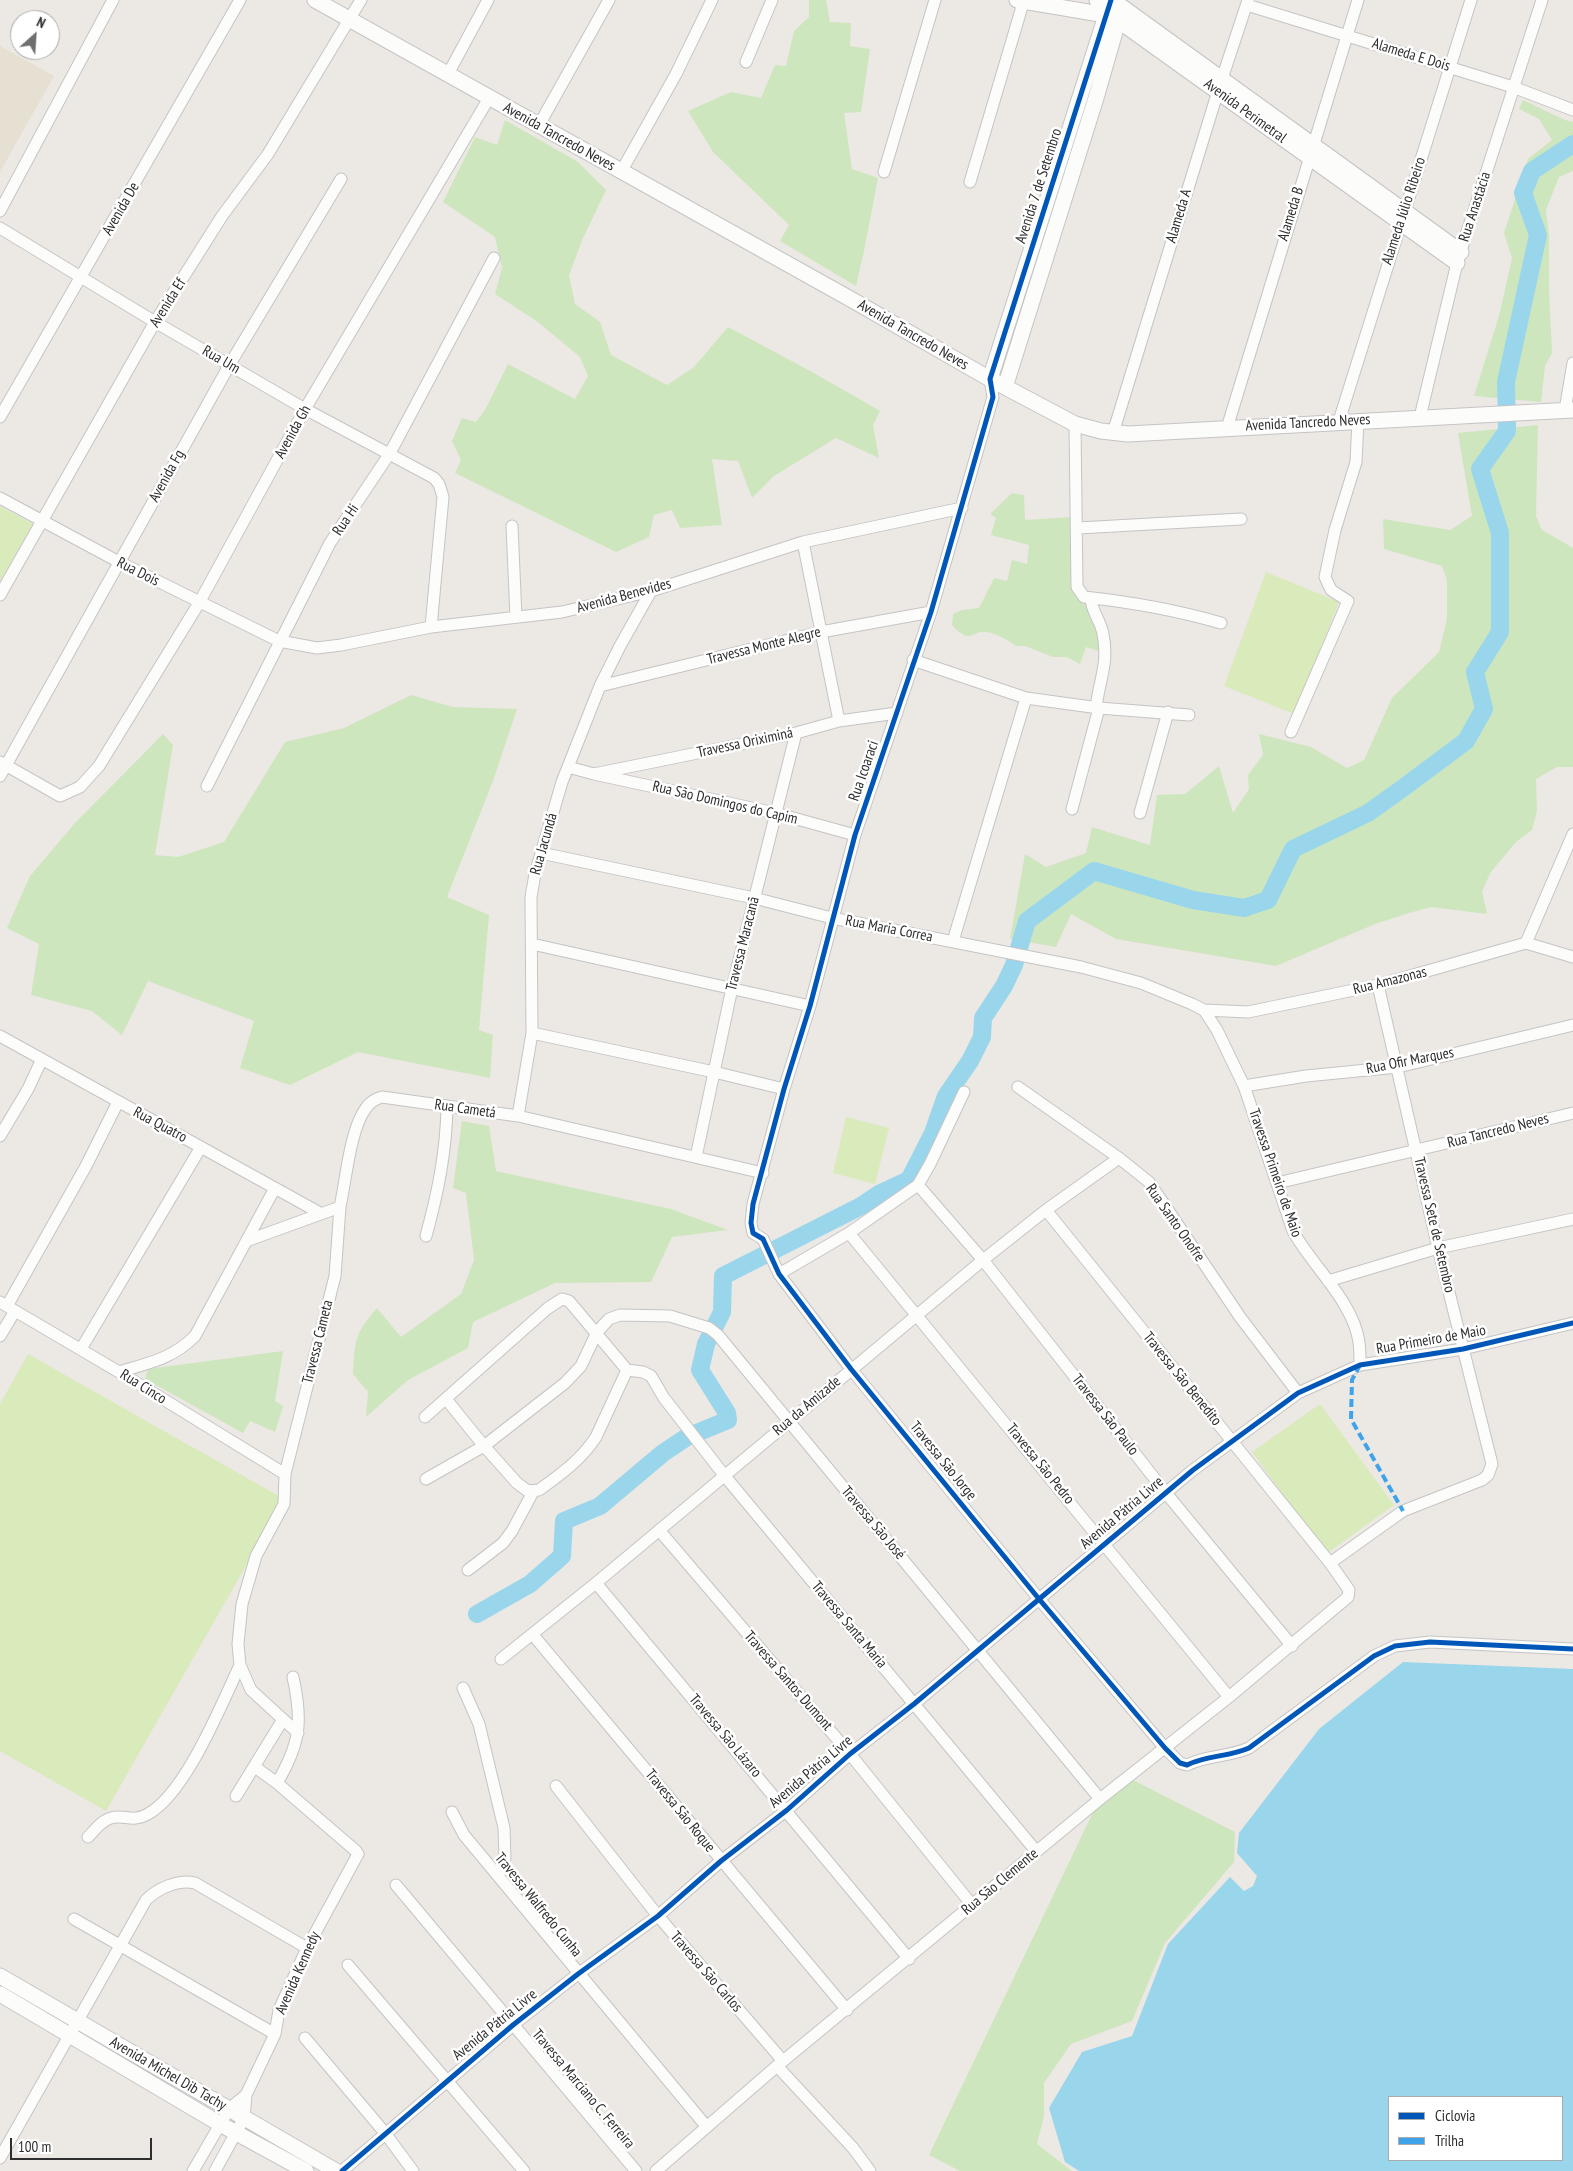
<!DOCTYPE html>
<meta charset="utf-8">
<style>
body{margin:0}
#map{position:relative;width:1573px;height:2171px;overflow:hidden;background:#ece8e4;font-family:"PT Sans Narrow",sans-serif}
canvas{display:block}
.legend{position:absolute;left:1388px;top:2096px;width:175px;height:65px;box-sizing:border-box;background:#fff;border:1px solid #ababab;margin:0;padding:6px 9px;list-style:none;font-size:15px;color:#2e2e2e}
.legend li{display:flex;align-items:center;gap:10px;height:25px}
.legend b{width:25px;border:1px solid #ababab}
.north{position:absolute;left:10px;top:10px;width:50px;height:50px;box-sizing:border-box;background:#fff;border:1px solid #ababab;border-radius:50%;rotate:26deg;font-size:14px;font-weight:700;line-height:20px;text-align:center;color:#2e2e2e}
.north::after{content:'';display:block;margin:auto;width:18px;height:22px;background:#706f6e;clip-path:polygon(50% 0,100% 100%,50% 72%,0 100%)}
.scale{position:absolute;left:10px;top:2138px;width:142px;height:22px;box-sizing:border-box;border:2px solid #2e2e2e;border-top:0;padding-left:6px;font-size:15px;line-height:18px;white-space:nowrap;color:#2e2e2e;-webkit-text-stroke:4px #fff;paint-order:stroke}
</style>
<div id="map">
<canvas width="1573" height="2171"></canvas>
<ul class="legend">
<li><b style="height:6px;background:#0057b8"></b>Ciclovia</li>
<li><b style="height:6px;background:#3ea3eb"></b>Trilha</li>
</ul>
<div class="north">N</div>
<div class="scale">100 m</div>
</div>
<script>
const context = document.querySelector('canvas').getContext('2d');
context.lineJoin = 'round';
function fill(path, color) {
  context.fillStyle = color;
  context.fill(path, 'evenodd');
}
function stroke(path, color, width, dash) {
  context.strokeStyle = color;
  context.lineWidth = width;
  context.lineCap = dash ? 'butt' : 'round';
  context.setLineDash(dash || []);
  context.stroke(path);
}
function drawText(font, color, halo, rows, align = 'center') {
  context.font = font + ' "PT Sans Narrow",sans-serif';
  context.lineWidth = 5;
  context.setLineDash([]);
  context.textBaseline = 'middle';
  context.strokeStyle = halo;
  context.fillStyle = color;
  for (const [text, x, y, turn = 0] of rows) {
    context.save();
    context.translate(x, y);
    context.rotate((+turn || 0) * Math.PI / 180);
    context.textAlign = isNaN(turn) ? turn : align;
    if (halo) context.strokeText(text, 0, 0);
    context.fillText(text, 0, 0);
    context.restore();
  }
}
fill(new Path2D(`
 M0 46 54 76 0 172Z`), '#e6e0d3');
fill(new Path2D(`
 M809 0H826L830 22 851 23 850 46 870 49 861 112 844 113 852 169 878 178 864 251 856 286 780 241 789 225 713 152 688 111 731 92 761 98 775 65 786 66 794 31 809 17Z
 M1523 100 1565 120 1573 122V171L1559 177 1546 210 1549 235V289L1552 353 1545 366 1541 402 1474 396 1499 316 1512 258 1504 233 1528 159 1552 140 1539 119 1519 109Z
 M505 120 578 162 606 190 583 238 569 275 575 304 600 322 611 355 667 385 694 367 728 327 814 373 880 411 873 425 879 458 836 438 774 476 752 498 738 461 712 459 722 525 680 528 672 510 654 515 649 537 616 552 455 473 461 460 452 441 462 418 476 422 485 410 508 364 575 399 588 376 580 357 538 322 495 294 502 268 495 237 443 202 475 137 497 145Z
 M1538 425 1536 516 1542 530 1573 548V767H1557L1536 779 1537 811 1532 830 1516 842 1490 873 1482 892 1487 914 1431 907 1409 913 1375 924 1276 966 1116 939 1071 914 1056 947 1010 939 1025 854 1046 867 1086 853 1092 827 1150 845 1157 795 1185 794 1219 766 1233 813 1249 789 1248 775 1263 755 1259 734 1311 747 1347 768 1364 760 1392 698 1439 652 1447 619V580L1442 566 1384 549 1383 519 1450 530 1472 516 1458 433Z
 M1012 493 1024 495 1025 520 1072 517 1084 603 1095 617 1101 652 1086 647 1080 664 1067 657H1053L1025 646H1016C1008 640 997 634 987 632 971 629 972 647 952 625L953 614 962 610 979 608 994 578 1007 581 1012 560 1027 564 1029 545 991 535 996 518 990 514Z
 M411 695 453 707 517 709 493 781 447 897 489 915 479 1030 493 1035 490 1078 358 1052 290 1085 240 1068 254 1021 148 981 122 1035 92 1011 31 995 39 944 7 928 30 876 75 823 163 734 173 745 155 855 178 857 224 842 285 742 344 728Z
 M462 1121 489 1126 496 1171 671 1209 728 1230 672 1237 651 1282 555 1283 473 1322 468 1348 408 1380 366 1417 368 1392 353 1374C355 1341 354 1334 377 1308L401 1337 461 1294 474 1260 466 1193 453 1188Z
 M283 1351 275 1401 283 1406 275 1432 250 1421 243 1433 145 1379 148 1369Z
 M1133 1780 1235 1832 1234 1862 1165 1943 1132 2021 1071 2044 1044 2083V2116L1037 2144 1072 2171H960L929 2155 1095 1808Z`), '#cee6be');
fill(new Path2D(`
 M0 506 33 524 0 581Z
 M1266 572 1339 602 1294 714 1224 686Z
 M846 1117 889 1128 875 1184 833 1173Z
 M28 1354 284 1499 106 1811 0 1751V1404Z
 M1320 1404 1394 1505 1326 1554 1252 1452Z`), '#d9eabb');
fill(new Path2D(`
 M1403 1662 1573 1669V2171H1079L1065 2162 1049 2108 1082 2052 1132 2036 1168 1944 1230 1877 1244 1891 1253 1886 1257 1876 1237 1853 1239 1833 1319 1729ZM1389 2097H1562V2160H1389Z`), '#99d6ec');
stroke(new Path2D(`
 M477 1614 530 1584 562 1556 564 1521 600 1506 663 1453 687 1437 728 1420 727 1413 700 1370 706 1344 722 1312 723 1276 861 1206 879 1194 909 1180 933 1133 946 1096 970 1061 982 1037 983 1018 1004 986 1014 965 1027 921 1094 871 1193 900 1244 908 1268 900 1293 849 1368 813 1403 788 1466 741 1484 709 1475 672 1500 632V533L1480 469 1507 431 1506 382 1538 235 1523 193 1532 171 1573 144`), '#99d6ec', 18);
const street = new Path2D(`
 M1247 5 1513 87 1573 110
 M746 62 772 0
 M448 74 488 0
 M539 125 609 0
 M621 172 676 74 712 0
 M884 172 935 0
 M970 182 1024 0
 M0 211 113 0
 M0 228 155 322 305 409 434 478 439 484 443 497 431 627
 M990 379 993 397 931 612 855 835 810 1006 784 1089 753 1204 751 1223 753 1233 763 1239 779 1274 851 1369 1039 1599 1165 1748 1180 1763 1187 1765C1207 1755 1229 1757 1249 1748L1374 1656 1395 1646 1430 1642 1573 1649
 M1565 410 1573 363
 M0 417 240 0
 M1420 417 1457 263 1542 0
 M1339 421 1471 0
 M1075 424 1077 587 1084 597C1131 602 1176 610 1221 623
 M1227 428 1358 0
 M1113 433 1218 91 1248 0
 M0 498 119 562 279 641 317 648 341 645 431 627 562 612 651 591 803 542 962 508
 M512 526 516 617
 M1078 528 1241 519
 M803 542 839 721
 M0 595 155 322 222 216 268 154 361 0
 M1091 598C1091 611 1101 621 1103 634 1109 664 1099 680 1096 708
 M913 660 1026 698 1099 708 1189 715
 M600 686 821 632 931 612
 M1291 732 1348 601 1331 590 1325 577 1335 530 1356 462 1358 420
 M0 762 60 796 80 787 99 766 199 603 305 409 489 98
 M568 767 594 774 775 813 855 835
 M594 774 796 733 839 721 897 713
 M0 776 230 364 341 179
 M207 786 330 543 390 453 494 258
 M1072 809 1099 708
 M1140 813 1168 712
 M541 853 754 898 832 918 1081 967 1141 983 1192 1004 1204 1010 1217 1030 1244 1086 1293 1231C1312 1266 1353 1301 1359 1342 1360 1349 1360 1358 1360 1365
 M953 941 1026 698
 M1526 943 1573 834
 M532 944 810 1006
 M1204 1010 1248 1012 1378 985 1526 943 1573 957
 M532 1033 714 1072 784 1089
 M0 1036 320 1213
 M1244 1086 1306 1076 1398 1067 1573 1025
 M1018 1087 1119 1158 1149 1182 1240 1317 1298 1393
 M518 1116 532 1033 531 897 535 874 562 782 600 686 620 646 651 591
 M0 1136 28 1089 42 1059
 M696 1157 732 988 796 733
 M1277 1183 1573 1113
 M918 1185 983 1260 1166 1493 1292 1646
 M849 1233 1229 1697
 M426 1236C438 1192 446 1153 447 1107
 M249 1240 340 1207C346 1180 350 1129 366 1108 370 1102 375 1099 382 1097L518 1116 763 1173
 M779 1274 849 1233 918 1185 930 1164 964 1092
 M1328 1281 1438 1248 1573 1219
 M0 1302 119 1372 285 1474
 M7 1306 86 1166 118 1102
 M0 1336 15 1311
 M81 1349 201 1147
 M119 1372C149 1363 172 1359 195 1336L275 1188
 M446 1399 484 1446 517 1483 528 1491 539 1490C561 1474 581 1460 596 1437L627 1370
 M425 1417 548 1308 562 1299 569 1301 627 1370 643 1372 651 1376 664 1398 724 1475 1036 1851
 M426 1479 484 1446 565 1383 581 1366 597 1332 609 1319 620 1315 670 1316 709 1328 718 1335 741 1363 1100 1799
 M659 1530 850 1754 972 1905
 M1330 1563 1403 1511 1482 1480 1488 1475 1492 1464 1438 1248 1378 985
 M468 1570 503 1543 512 1531 533 1492
 M596 1583 909 1959
 M533 1635 847 2010
 M501 1659 596 1583 983 1260 1046 1210 1119 1158
 M463 1688 479 1724 504 1828 505 1858 498 1875
 M298 1733 251 1690 240 1665 238 1644 242 1604 256 1556 284 1504 285 1474 335 1276 340 1207
 M277 1783C300 1744 303 1722 293 1677
 M556 1786 658 1916 783 2061
 M236 1796 282 1721
 M452 1812 464 1835 706 2126
 M88 1837C94 1831 102 1820 111 1818 124 1814 132 1823 148 1814 186 1793 221 1705 240 1665
 M396 1885 636 2171
 M74 1919 275 2034
 M348 1965 524 2171
 M305 2038 385 2133 413 2171
 M777 2066 853 2148 870 2171
 M0 2158 146 1900C158 1888 179 1879 195 1883L307 1948
 M193 2171 229 2109 246 2095
 M215 2171 244 2118 246 2095 275 2034 279 2010 307 1948 358 1854 356 1851 277 1783 255 1767
 M342 2171 513 2025 578 1974 658 1916 721 1861 787 1810 850 1754 914 1704 1193 1470 1298 1393 1360 1365 1463 1349 1573 1323
 M656 2171 777 2066 1100 1799 1229 1697 1348 1597 1349 1590 1330 1563 1046 1210`);
const secondary = new Path2D(`
 M315 0 854 301 990 379 1075 424 1101 431 1128 434 1573 410
 M1017 0 1106 15 1119 21 1457 263
 M1097 0 1110 2 1122 7 1461 252
 M990 379 1109 6
 M1005 387 1096 98 1121 11
 M0 1976 336 2171
 M0 1994 220 2124 306 2171`);
stroke(street, '#c5c4c5', 13);
stroke(secondary, '#c5c4c5', 17);
stroke(street, '#fcfcfb', 11);
stroke(secondary, '#fcfcfb', 15);
stroke(new Path2D(`
 M1360 1365 1352 1380 1351 1419 1403 1511`), '#3ea3eb', 4, [8, 4]);
stroke(new Path2D(`
 M1111 0 990 379 993 397 931 612 855 835 810 1006 784 1089 753 1204 751 1223 753 1233 763 1239 779 1274 851 1369 1039 1599 1165 1748 1180 1763 1187 1765C1207 1755 1229 1757 1249 1748L1374 1656 1395 1646 1430 1642 1573 1649
 M342 2171 513 2025 578 1974 658 1916 721 1861 787 1810 850 1754 914 1704 1193 1470 1298 1393 1360 1365 1463 1349 1573 1323`), '#0057b8', 5);
drawText('15px', '#2e2e2e', '#fff', [
 ["Alameda E Dois",1411,55,17],
 ["Avenida Perimetral",1245,111,36],
 ["Avenida Tancredo Neves",559,137,29],
 ["Avenida 7 de Setembro",1039,186,-72],
 ["Rua Anastácia",1475,207,-72],
 ["Avenida De",121,209,-60],
 ["Alameda Júlio Ribeiro",1404,211,-72],
 ["Alameda B",1291,214,-73],
 ["Alameda A",1179,216,-73],
 ["Avenida Ef",168,303,-58],
 ["Avenida Tancredo Neves",913,335,30],
 ["Rua Um",221,360,30],
 ["Avenida Tancredo Neves",1308,423,-3],
 ["Avenida Gh",293,432,-61],
 ["Avenida Fg",167,476,-61],
 ["Rua Hi",346,520,-56],
 ["Rua Dois",138,572,27],
 ["Avenida Benevides",624,596,-15],
 ["Travessa Monte Alegre",764,646,-14],
 ["Travessa Oriximiná",745,743,-12],
 ["Rua Icoaraci",864,771,-71],
 ["Rua São Domingos do Capim",725,803,13],
 ["Rua Jacundá",544,844,-74],
 ["Rua Maria Correa",889,929,11],
 ["Travessa Maracanã",743,944,-76],
 ["Rua Amazonas",1390,981,-14],
 ["Rua Ofir Marques",1410,1061,-11],
 ["Rua Cametá",465,1109,8],
 ["Rua Quatro",160,1125,28],
 ["Rua Tancredo Neves",1498,1131,-14],
 ["Travessa Primeiro de Maio",1275,1173,71],
 ["Rua Santo Onofre",1175,1223,55],
 ["Travessa Sete de Setembro",1434,1225,77],
 ["Rua Primeiro de Maio",1431,1340,-10],
 ["Travessa Cameta",318,1342,-76],
 ["Travessa São Benedito",1182,1379,51],
 ["Rua Cinco",143,1387,32],
 ["Rua da Amizade",807,1406,-40],
 ["Travessa São Paulo",1105,1415,52],
 ["Travessa São Jorge",943,1461,51],
 ["Travessa São Pedro",1040,1464,51],
 ["Avenida Pátria Livre",1122,1513,-40],
 ["Travessa São José",873,1523,50],
 ["Travessa Santa Maria",849,1625,50],
 ["Travessa Santos Dumont",788,1681,49],
 ["Travessa São Lázaro",725,1736,50],
 ["Avenida Pátria Livre",811,1772,-40],
 ["Travessa São Roque",680,1811,51],
 ["Rua São Clemente",1000,1882,-40],
 ["Travessa Walfredo Cunha",538,1905,51],
 ["Travessa São Carlos",706,1972,49],
 ["Avenida Kennedy",298,1973,-66],
 ["Avenida Pátria Livre",495,2025,-39],
 ["Avenida Michel Dib Tachy",168,2074,30],
 ["Travessa Marciano C. Ferreira",583,2089,50]
]);
</script>
